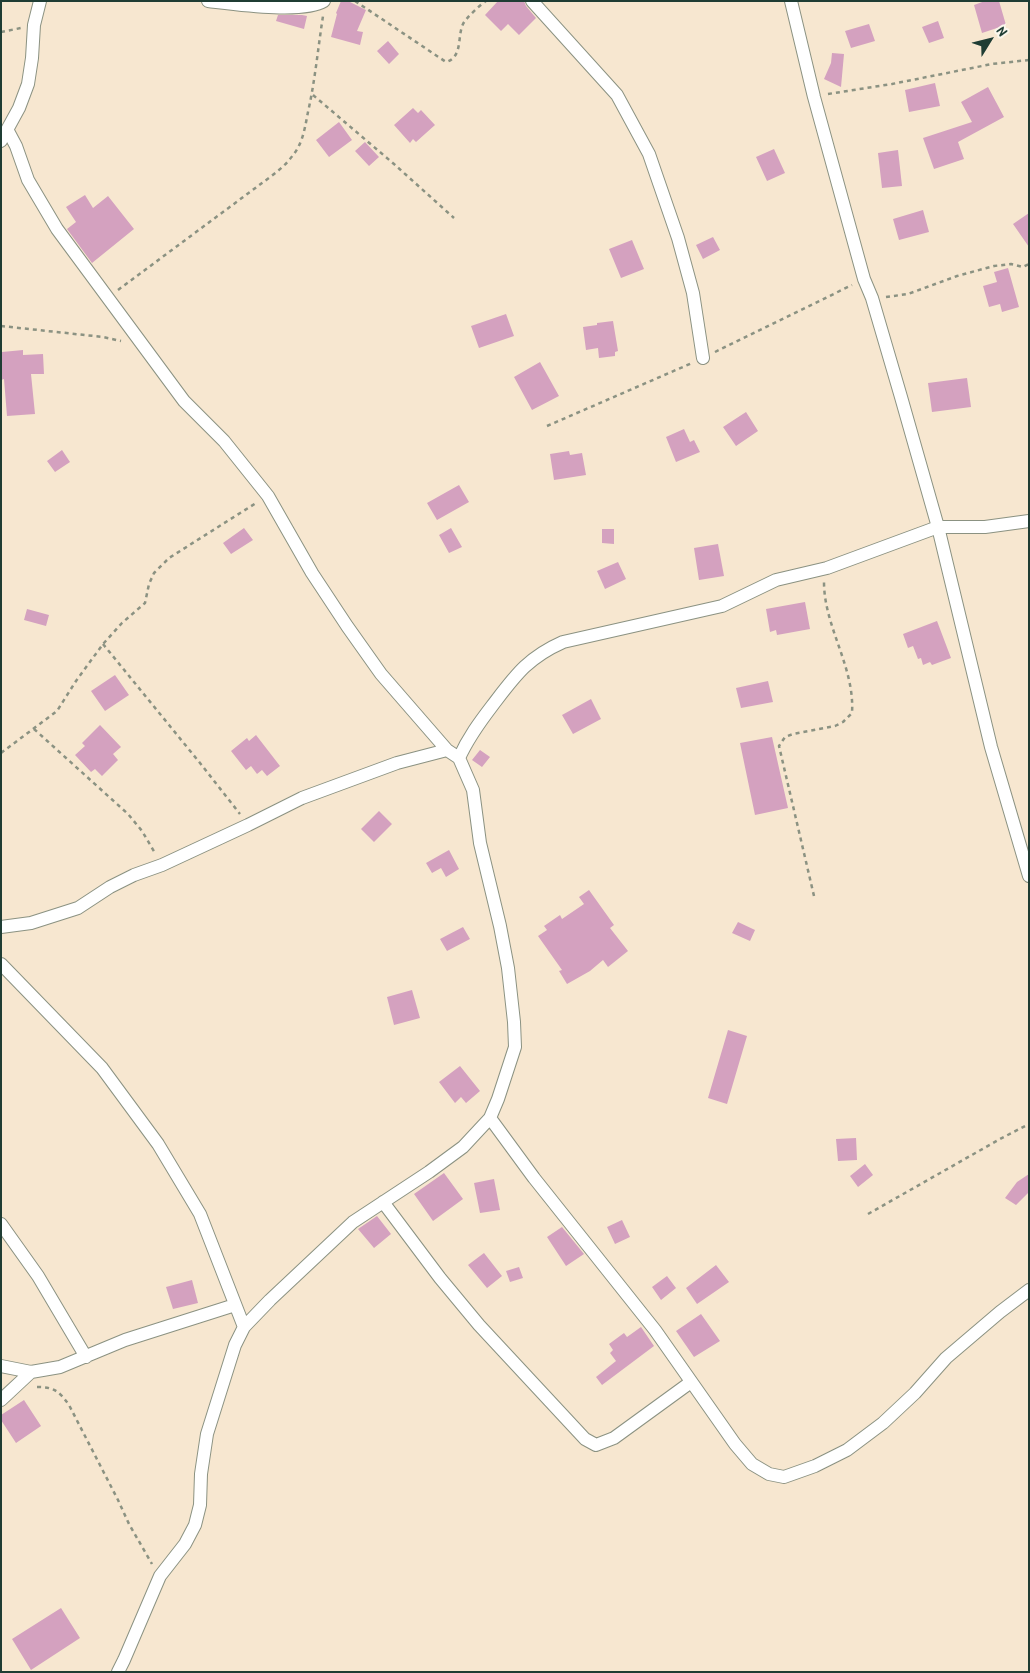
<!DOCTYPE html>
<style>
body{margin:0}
#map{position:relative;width:1030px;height:1673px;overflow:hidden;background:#f7e7d0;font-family:"Patrick Hand",sans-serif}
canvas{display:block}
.frame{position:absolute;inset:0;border:2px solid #1f3d34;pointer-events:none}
.north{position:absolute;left:965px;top:15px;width:50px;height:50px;-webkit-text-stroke:4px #fbf7ec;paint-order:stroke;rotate:54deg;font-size:14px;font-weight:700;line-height:20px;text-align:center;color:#1f3d34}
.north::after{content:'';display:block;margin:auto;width:18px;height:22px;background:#1f3d34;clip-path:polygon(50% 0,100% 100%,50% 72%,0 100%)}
</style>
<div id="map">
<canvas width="1030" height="1673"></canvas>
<div class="frame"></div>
<div class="north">N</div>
</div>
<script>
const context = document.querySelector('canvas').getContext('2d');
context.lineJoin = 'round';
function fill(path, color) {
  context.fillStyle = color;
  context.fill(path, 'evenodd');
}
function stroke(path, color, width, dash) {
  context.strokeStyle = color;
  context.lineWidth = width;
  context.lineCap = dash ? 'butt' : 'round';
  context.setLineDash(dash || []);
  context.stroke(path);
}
fill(new Path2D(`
 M341 1H348L366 10 357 31 363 32 360 45 331 37 337 14 336 13Z
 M498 1H524L526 6 536 18 519 35 508 24 501 31 485 15Z
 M985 1H999L1006 25 982 33 974 5Z
 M278 15H302L307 16 304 29 276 21Z
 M938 21 944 38 929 43 922 27Z
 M869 24 875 41 851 48 845 31Z
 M388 41 399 54 389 64 377 51Z
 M832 53 844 54 841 87 824 79 831 63Z
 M935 83 940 106 909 112 905 90Z
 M988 87 1004 117 958 142 964 159 934 169 923 138 972 122 961 102Z
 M413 108 418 113 421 110 435 125 416 142 413 139 410 143 394 125Z
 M339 122 352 140 329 157 316 140Z
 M365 142 379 157 369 166 355 151Z
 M774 149 785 173 767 181 756 157Z
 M898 150 902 186 882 188 878 153Z
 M85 195 93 208 108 196 134 229 92 263 67 229 76 222 66 207Z
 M923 210 929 232 899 240 893 219Z
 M1029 213V247L1013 224Z
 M713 237 720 250 703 259 696 245Z
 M632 240 644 269 621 278 609 249Z
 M1008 268 1019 307 1002 312 1000 304 989 307 983 286 997 282 994 272Z
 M506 314 514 336 479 348 471 326Z
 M613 321 618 351 615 352V356L599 358 598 348 586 350 583 327 597 325V323Z
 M23 350V355L43 354 44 374H31L35 414 7 416 4 379 1 380 2 352Z
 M540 362 559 396 532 410 514 377Z
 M967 378 971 407 932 412 928 383Z
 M746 412 758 431 736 446 723 427Z
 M684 429 690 442 694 440 700 452 676 462 666 437Z
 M62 450 70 462 55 472 47 461Z
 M569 451 570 455 582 453 586 475 554 480 550 454Z
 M459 485 469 502 437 520 427 503Z
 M244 528 253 540 231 554 223 543Z
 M451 528 462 547 449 553 439 535Z
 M602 529H614V544L602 543Z
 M718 544 724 576 699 580 694 548Z
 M618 562 626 579 605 589 597 571Z
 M805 602 810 629 777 635 776 630 770 632 766 609Z
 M27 609 49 615 46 626 24 620Z
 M937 621 951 658 932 665 930 662 923 665 921 658 918 659 913 646 908 648 903 634Z
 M115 675 129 695 105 711 91 691Z
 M768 681 773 702 741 708 736 688Z
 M591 699 601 719 573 734 562 715Z
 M100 725 121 747 113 754 118 760 102 776 95 769 91 772 75 755 85 746 82 743Z
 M256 735 280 766 267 776 262 770 257 774 251 766 246 770 231 751 247 738 249 741Z
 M772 737 788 808 755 815 740 743Z
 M480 750 490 757 482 767 472 760Z
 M379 811 392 824 374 842 361 829Z
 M449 850 459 869 446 877 441 868 432 873 426 863Z
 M589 890 614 925 610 928 628 951 608 967 603 960 590 971 567 984 559 971 562 970 538 936 547 930 544 926 560 915 562 919 584 904 579 897Z
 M738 922 755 930 750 941 732 933Z
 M463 927 470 939 447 951 440 939Z
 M412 990 420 1018 394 1025 387 997Z
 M728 1030 747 1036 727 1104 708 1098Z
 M460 1066 480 1091 466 1103 461 1097 455 1103 439 1082Z
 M856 1138 857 1160 838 1161 836 1139Z
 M865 1164 873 1175 858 1187 850 1176Z
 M444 1173 463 1199 433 1221 414 1194Z
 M1029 1174V1192L1016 1205 1005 1198 1017 1182Z
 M494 1179 500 1210 480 1213 474 1183Z
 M377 1216 391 1234 374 1248 358 1229Z
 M622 1220 630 1237 615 1244 607 1227Z
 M562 1227 584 1254 566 1266 547 1237Z
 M484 1253 502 1276 487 1288 468 1265Z
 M716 1265 729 1282 697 1304 686 1288Z
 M519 1267 523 1278 510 1282 506 1271Z
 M667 1276 676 1288 661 1300 652 1287Z
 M192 1280 198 1303 173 1309 166 1287Z
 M701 1314 720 1341 694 1357 676 1331Z
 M641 1327 654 1346 602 1385 596 1377 616 1361 610 1353 613 1350 609 1344 624 1333 627 1337Z
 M24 1400 41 1426 16 1443 1 1420V1415Z
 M61 1608 80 1638 31 1670 12 1639Z`), '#d4a1bf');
const minor = new Path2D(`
 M208 1C234 4 303 14 324 1
 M532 1 617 95 649 154 678 238 693 293 703 358
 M791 1 814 97 864 279 872 298 901 397 938 527 991 747 1029 876
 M8 131 16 146 28 180 57 229 184 401 224 441 268 496 312 573 347 626 381 674 447 750 459 758
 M1 141 19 108 28 84 32 58 34 25 40 1
 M1 927 31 923 78 908 110 887 134 875 162 865 248 825 302 798 397 763 447 750
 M1 964 102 1068 158 1144 200 1214 244 1327
 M490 1118 534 1178 655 1330 735 1444 752 1464 769 1474 784 1477 815 1466 847 1450 883 1423 915 1393 946 1358 1000 1312 1029 1290
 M383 1202 440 1278 479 1325 585 1439 596 1445 614 1438 691 1382
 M1 1224 38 1276 86 1357
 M1 1366 31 1372 60 1367 125 1340 235 1305
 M1 1400 31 1372
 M118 1672 124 1660 160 1576 185 1544 195 1525 200 1505 201 1474 207 1434 235 1345 244 1327 270 1300 353 1222 429 1172 463 1147 490 1118 498 1099 515 1047 514 1022 508 968 500 926 480 843 473 790 459 758C468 738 479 723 492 706 515 676 527 658 563 642L722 606 776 580 827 568 938 527H985L1029 521`);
stroke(minor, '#8b9282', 14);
stroke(new Path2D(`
 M355 1 446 62C463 57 457 37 463 24 466 18 480 5 486 1
 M1 32 21 28
 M828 94 892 84 992 64 1029 60
 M313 95 394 164 454 218
 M118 290 258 186C270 177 284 168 293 155 303 143 305 127 308 112 315 81 318 48 323 16
 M886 297 908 294 957 276 994 266 1011 264 1023 267 1029 264
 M1 326 103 337 121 341
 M715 352 852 285
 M547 426 692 363
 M103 644 200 763 240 814
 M34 729 128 814 142 831 155 853
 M1 753 57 711 76 681 103 644 122 623 145 603 149 584 154 573 169 558 256 503
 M814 896 779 746 785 737 793 734 835 726 843 722 852 713C855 667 824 627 824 582
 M868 1214 1000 1139 1029 1124
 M37 1387C54 1387 59 1391 69 1405L118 1500 129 1524 152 1564`), '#8b9282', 2.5, [4, 4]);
stroke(minor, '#fff', 12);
</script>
